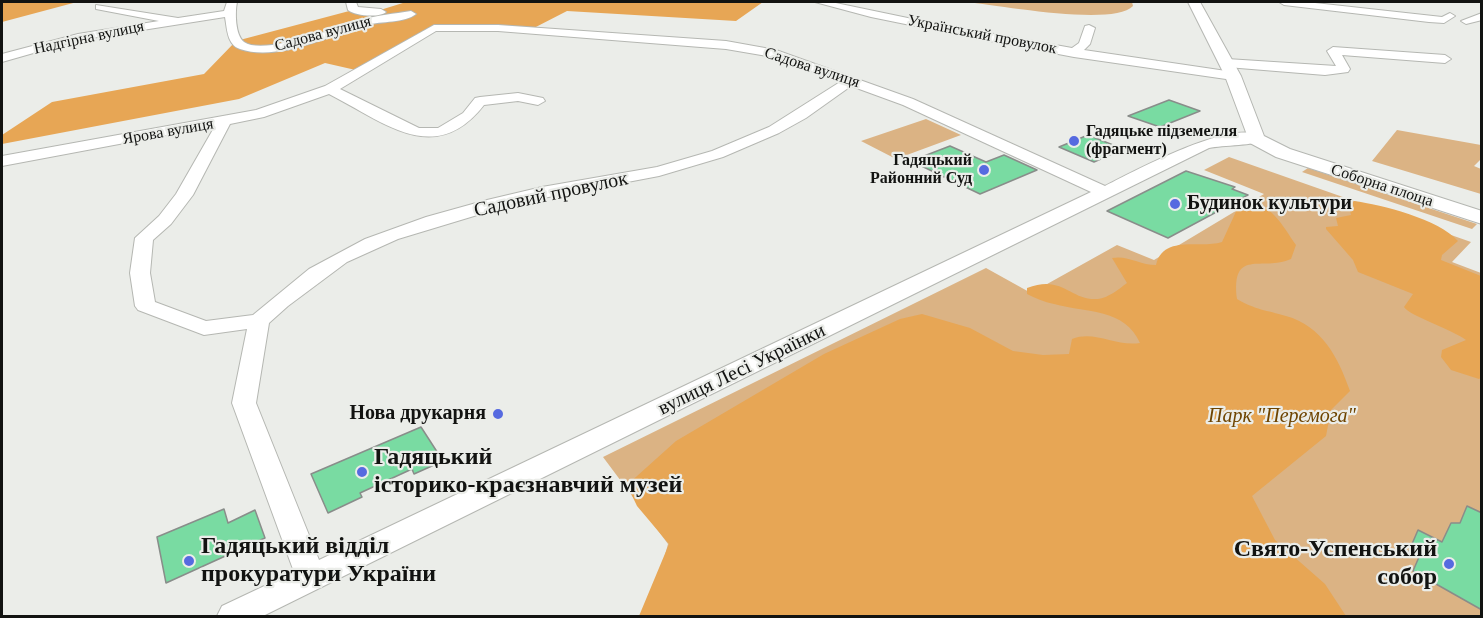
<!DOCTYPE html>
<meta charset="utf-8">
<style>
body{margin:0}
#map{position:relative;width:1483px;height:618px;overflow:hidden;background:#ebede9;font-family:"Times New Roman",serif}
canvas{display:block}
.frame{position:absolute;inset:0;border:3px solid #121311;pointer-events:none}
</style>
<div id="map">
<canvas width="1483" height="618"></canvas>
<div class="frame"></div>
</div>
<script>
const context = document.querySelector('canvas').getContext('2d');
context.lineJoin = 'round';
function fill(path, color) {
  context.fillStyle = color;
  context.fill(path, 'evenodd');
}
function stroke(path, color, width, dash) {
  context.strokeStyle = color;
  context.lineWidth = width;
  context.lineCap = dash ? 'butt' : 'round';
  context.setLineDash(dash || []);
  context.stroke(path);
}
function drawText(font, color, halo, rows, align = 'center') {
  context.font = font + ' "Times New Roman",serif';
  context.lineWidth = 4.5;
  context.setLineDash([]);
  context.textBaseline = 'middle';
  context.strokeStyle = halo;
  context.fillStyle = color;
  for (const [text, x, y, turn = 0] of rows) {
    context.save();
    context.translate(x, y);
    context.rotate((+turn || 0) * Math.PI / 180);
    context.textAlign = isNaN(turn) ? turn : align;
    if (halo) context.strokeText(text, 0, 0);
    context.fillText(text, 0, 0);
    context.restore();
  }
}
fill(new Path2D(`
 M967 2H1132L1133 6C1113 27 998 5 967 2Z
 M926 119 961 135 896 159 861 141Z
 M1397 130 1481 145V159L1474 166 1481 169V194L1372 161Z
 M1229 157 1471 242 1452 262 1481 273V616H648L668 544 603 457 986 268 1031 293 1117 245 1154 260 1264 194 1204 170Z
 M1308 168 1477 224 1472 229 1302 172Z`), '#dbb384');
fill(new Path2D(`
 M2 2H77L2 22Z
 M406 2H763L736 21 567 11 530 30 434 28 360 71 325 63 239 99 2 144V135L52 102 204 74 236 41 353 10 377 11Z
 M1354 201C1382 205 1439 219 1458 241L1442 255 1441 260 1481 276 1482 377 1479 379 1451 370 1441 357 1442 350 1466 340C1453 330 1408 315 1404 307L1413 294 1358 272 1353 260 1326 229V227L1338 226 1336 218 1351 215 1349 206Z
 M1245 202C1271 202 1282 225 1296 245L1291 259C1262 272 1231 247 1237 299 1256 310 1266 310 1286 316 1322 326 1338 357 1350 391L1331 410 1326 436 1252 496 1275 540 1325 584 1346 616H639L669 544 637 506 627 485 676 441 824 354 900 319 922 314 970 328 1013 351 1043 355 1069 354 1072 339C1095 330 1116 347 1140 343 1125 308 1086 313 1054 304 1044 302 1035 298 1027 294V288C1063 274 1070 301 1098 299 1108 298 1119 289 1127 283L1112 258C1128 255 1140 265 1156 265 1163 234 1201 249 1222 242L1239 205Z`), '#e7a655');
const building = new Path2D(`
 M1169 100 1200 111 1160 127 1128 116Z
 M1088 135 1123 149 1094 162 1059 147Z
 M950 146 986 162 1004 155 1037 170 980 194 911 161Z
 M1186 171 1235 187 1232 189 1248 195 1168 238 1107 211Z
 M421 427 443 461 414 474 412 469 360 493 362 497 328 513 311 474Z
 M1467 506 1482 513V610L1413 571 1419 557 1409 551 1418 530 1442 542 1451 523H1460Z
 M224 509 228 523 255 510 265 538 166 583 157 537Z`);
fill(building, '#79dba2');
stroke(building, '#898d8a', 1.5);
const minor = new Path2D(`
 M227 2H237C235 12 235 35 244 42 264 56 338 27 361 20 377 15 394 14 411 11L416 14C405 23 381 21 367 25 330 35 278 62 240 49 227 45 227 28 225 17L79 40 2 62V54L78 34 159 21 96 9V5L178 18 224 11Z
 M346 2H356L358 7 381 9 386 12C379 18 355 16 348 10Z
 M815 2H831L922 21 1072 48 1079 43 1085 26 1089 25 1095 28 1090 44 1084 50 1233 72 1239 76 1233 80 1074 57 974 38 871 17Z
 M1279 2H1306L1442 17 1450 13 1455 16 1444 23 1429 22 1284 5Z
 M1482 13V20L1466 24 1461 21Z
 M434 25H498L726 41 776 50 913 99 1105 186C1131 173 1241 113 1264 139 1257 146 1222 145 1209 148L263 616H217L222 606 294 572 232 403 247 329 204 335 138 310 135 306 130 273 135 238 159 216 176 194 215 126 2 166V156L256 110 325 86ZM436 31H498L726 49 773 57 840 82 769 127 712 151 657 167 542 187 487 200 426 217 365 239 309 269 253 315 206 321 155 302 150 273 153 240 171 224 193 195 230 124 264 117 329 94C384 122 435 168 484 105L518 101 538 105 545 101 543 98 518 93 480 97 475 98 463 113 438 128H419L340 89ZM851 86 903 105 1091 192 319 560 256 403 269 323 288 306 347 262 398 239 517 203 659 176 723 157 779 133 806 118Z
 M1333 47 1445 55 1451 59 1445 63 1342 55 1350 69 1348 72 1325 75 1227 67 1221 63 1227 59 1336 66 1327 51Z`);
const tertiary = new Path2D(`
 M1188 2H1200L1241 76 1264 136 1290 149 1482 211V224L1276 157 1250 143 1225 76Z`);
stroke(minor, '#b5b7b2', 2);
stroke(tertiary, '#b5b7b2', 2);
fill(minor, '#fff');
fill(tertiary, '#fff');
for (const [x, y, r, color] of [
 [1074,141,6,"#566ae0"],
 [984,170,6,"#566ae0"],
 [1175,204,6,"#566ae0"],
 [498,414,6,"#566ae0"],
 [362,472,6,"#566ae0"],
 [189,561,6,"#566ae0"],
 [1449,564,6,"#566ae0"]
]) {
  const dot = new Path2D();
  dot.arc(x, y, r, 0, 2 * Math.PI);
  context.fillStyle = color;
  context.fill(dot);
  stroke(dot, '#ebede9', 2);
}
drawText('16px', '#121311', '#ebede9', [
 ["Садова вулиця",323,34,-15],
 ["Український провулок",982,35,11],
 ["Надгірна вулиця",89,38,-12],
 ["Садова вулиця",812,68,18],
 ["Ярова вулиця",168,132,-10],
 ["Соборна площа",1382,186,18]
]);
drawText('bold 16px', '#121311', '#ebede9', [
 ["Гадяцьке підземелля",1086,132],
 ["(фрагмент)",1086,150],
 ["Гадяцький",972,161,"right"],
 ["Районний Суд",972,179,"right"]
], 'left');
drawText('20px', '#121311', '#ebede9', [
 ["Садовий провулок",551,195,-12],
 ["вулиця Лесі Українки",742,370,-26]
]);
drawText('bold 20px', '#121311', '#ebede9', [
 ["Будинок культури",1187,204],
 ["Нова друкарня",486,414,"right"]
], 'left');
drawText('italic 20px', '#6e4400', '#ebede9', [
 ["Парк \"Перемога\"",1282,417]
]);
drawText('bold 24px', '#121311', '#ebede9', [
 ["Гадяцький",374,458],
 ["історико-краєзнавчий музей",374,486],
 ["Гадяцький відділ",201,547],
 ["прокуратури України",201,575],
 ["Свято-Успенський",1437,550,"right"],
 ["собор",1437,578,"right"]
], 'left');
</script>
